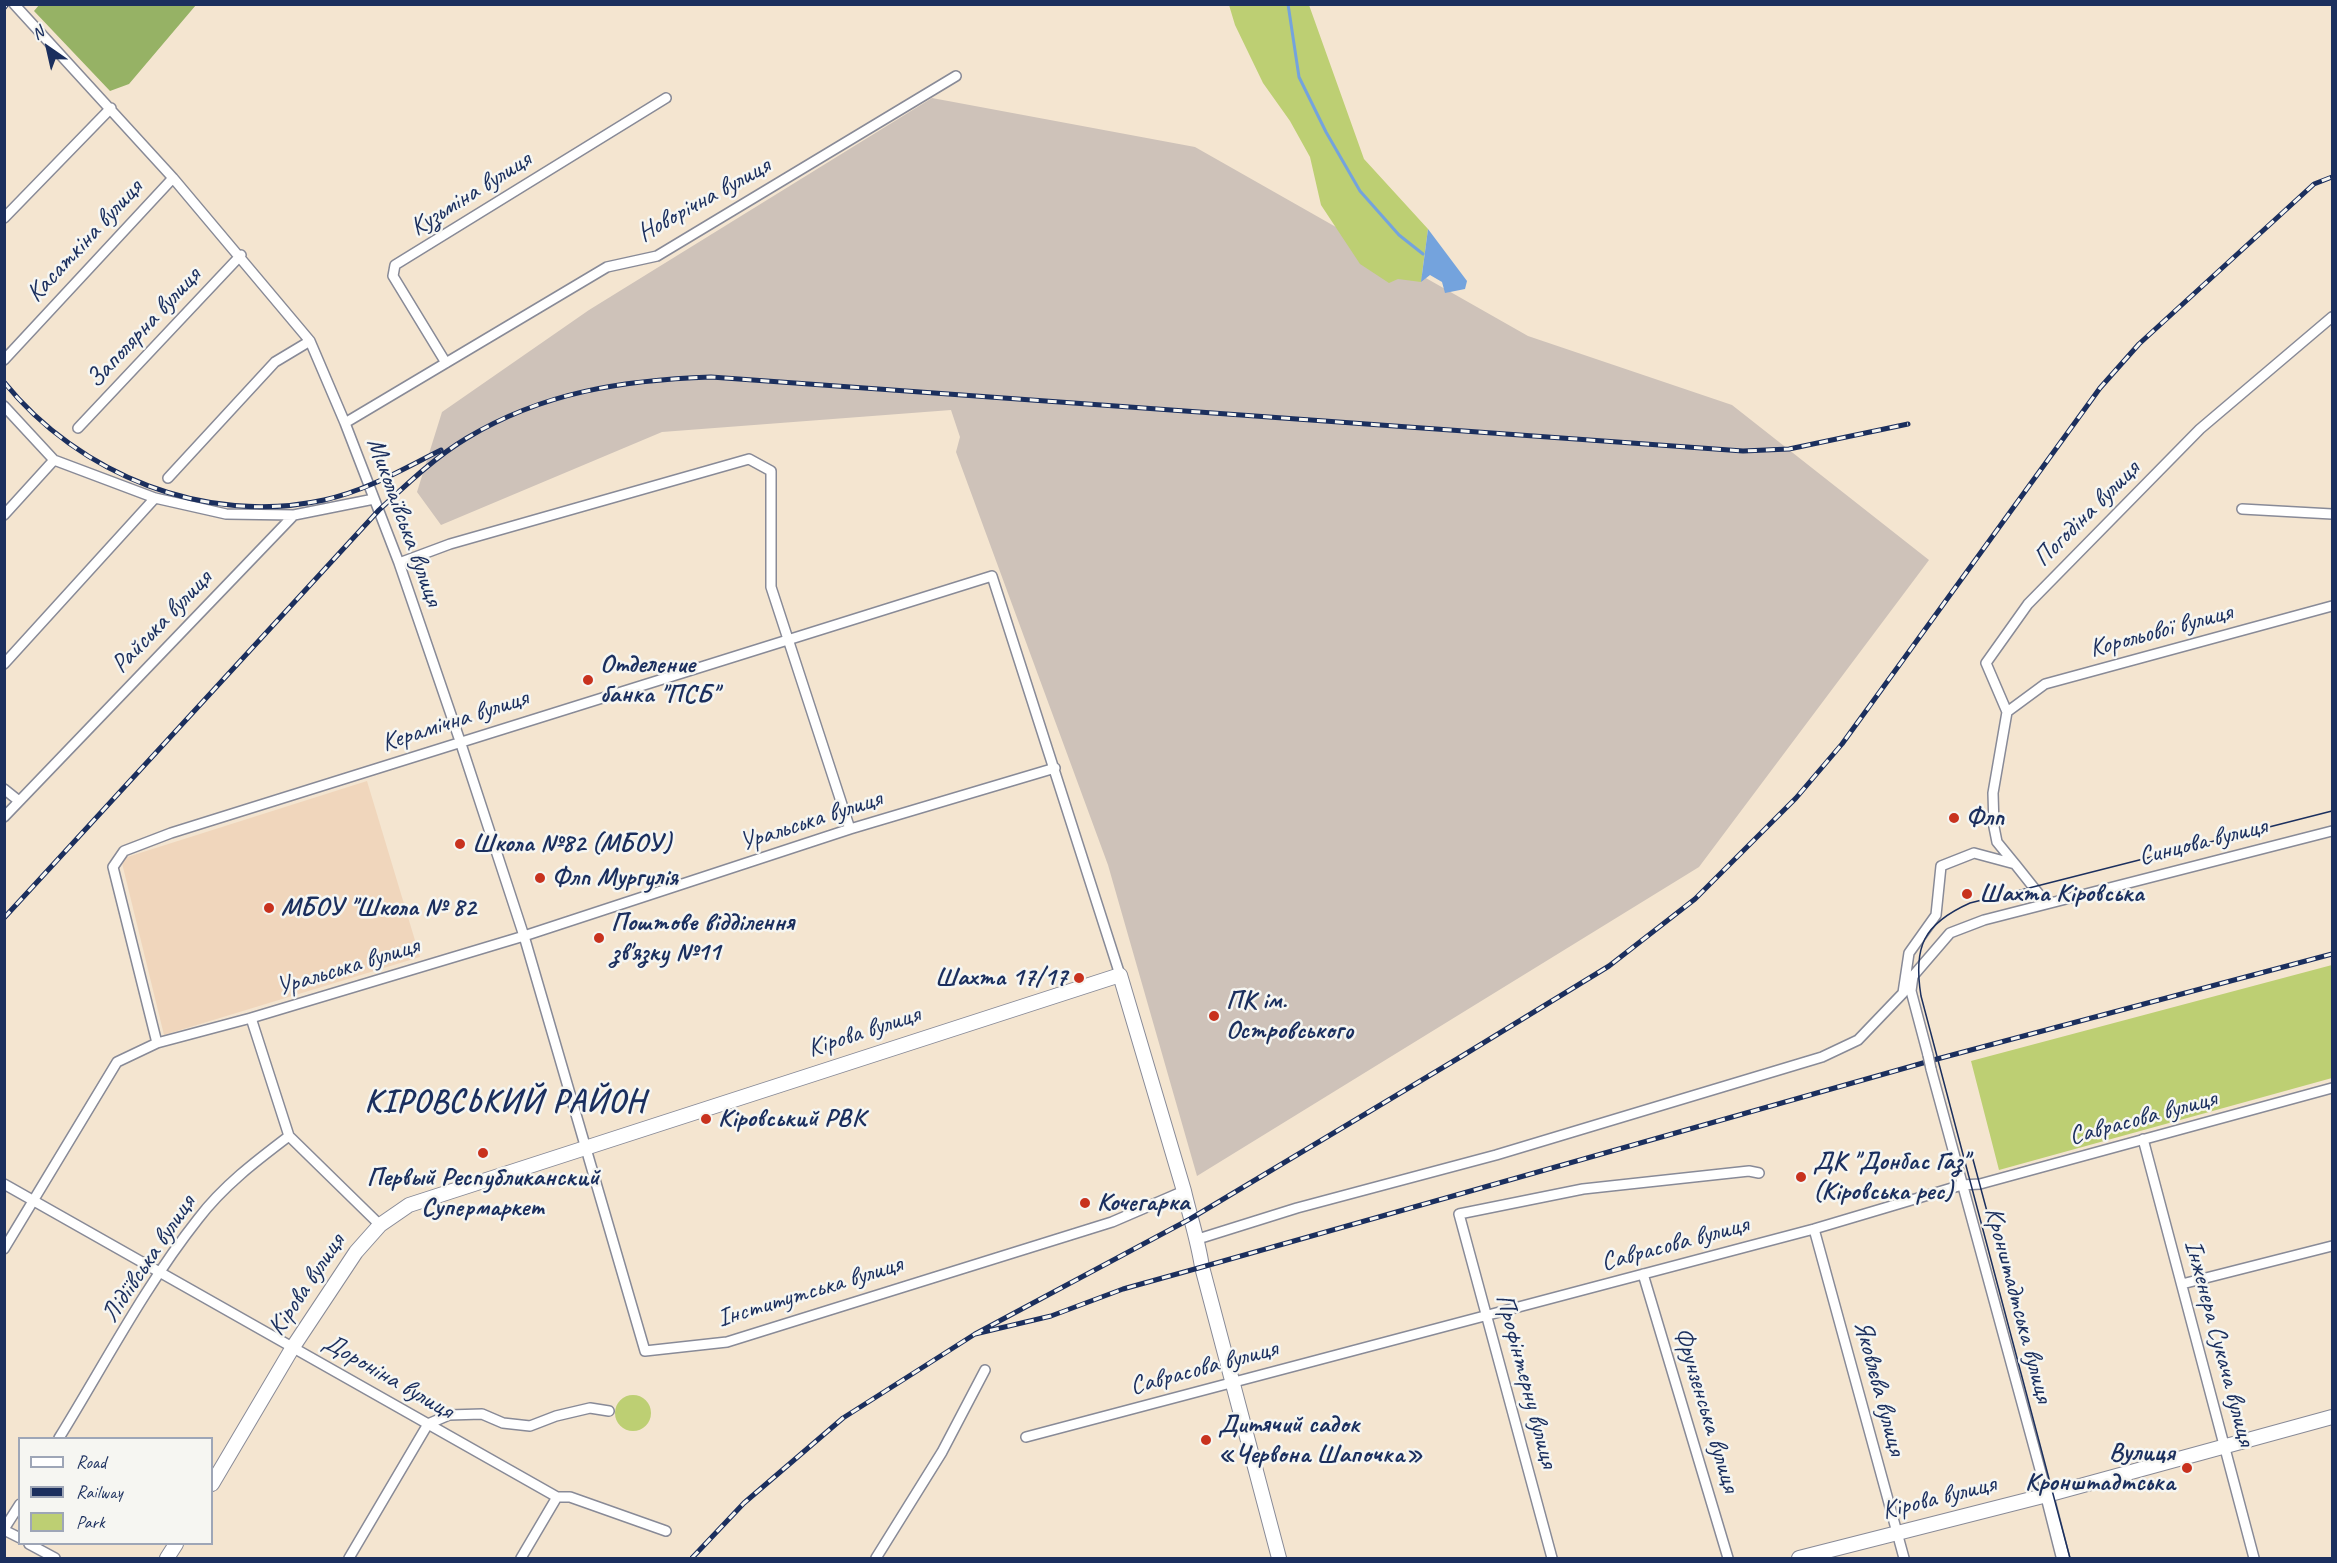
<!DOCTYPE html>
<meta charset="utf-8">
<style>
body{margin:0}
#map{position:relative;width:2337px;height:1563px;overflow:hidden;background:#f4e5d0;font-family:Caveat,sans-serif}
canvas{display:block}
.frame{position:absolute;inset:0;border:6px solid #1b2f5e;pointer-events:none}
.legend{position:absolute;left:18px;top:1437px;width:195px;height:108px;box-sizing:border-box;background:#f6f6f2;border:2px solid #9ea6b7;margin:0;padding:8px 10px;list-style:none;font-size:18px;color:#1b2f5e}
.legend li{display:flex;align-items:center;gap:12px;height:30px}
.legend b{width:30px;border:2px solid #9ea6b7}
.north{position:absolute;left:18px;top:18px;width:60px;height:60px;-webkit-text-stroke:4px #f6f6f2;paint-order:stroke;rotate:326deg;font-size:16px;font-weight:700;line-height:24px;text-align:center;color:#1b2f5e}
.north::after{content:'';display:block;margin:auto;width:21px;height:27px;background:#1b2f5e;clip-path:polygon(50% 0,100% 100%,50% 72%,0 100%)}
</style>
<div id="map">
<canvas width="2337" height="1563"></canvas>
<div class="frame"></div>
<ul class="legend">
<li><b style="height:8px;background:#fff"></b>Road</li>
<li><b style="height:8px;background:#1b2f5e"></b>Railway</li>
<li><b style="height:16px;background:#bdcf73"></b>Park</li>
</ul>
<div class="north">N</div>
</div>
<script>
const context = document.querySelector('canvas').getContext('2d');
context.lineJoin = 'round';
function fill(path, color) {
  context.fillStyle = color;
  context.fill(path, 'evenodd');
}
function stroke(path, color, width, dash) {
  context.strokeStyle = color;
  context.lineWidth = width;
  context.lineCap = dash ? 'butt' : 'round';
  context.setLineDash(dash || []);
  context.stroke(path);
}
function drawText(font, color, halo, rows, align = 'center') {
  context.font = font + ' Caveat,sans-serif';
  context.lineWidth = 5;
  context.setLineDash([]);
  context.textBaseline = 'middle';
  context.strokeStyle = halo;
  context.fillStyle = color;
  for (const [text, x, y, turn = 0] of rows) {
    context.save();
    context.translate(x, y);
    context.rotate((+turn || 0) * Math.PI / 180);
    context.textAlign = isNaN(turn) ? turn : align;
    if (halo) context.strokeText(text, 0, 0);
    context.fillText(text, 0, 0);
    context.restore();
  }
}
fill(new Path2D(`
 M367 781 420 957 164 1035 121 859Z`), '#f0d6bc');
fill(new Path2D(`
 M932 98 1195 147 1528 336 1732 405 1929 560 1699 867 1197 1176 1108 865 956 452 960 437 951 410 662 432 441 525 417 492 442 412 589 310Z`), '#cec2b9');
fill(new Path2D(`
 M1229 5H1309L1364 159 1428 229 1421 282 1398 279 1389 283 1360 264 1321 205 1310 157 1290 121 1263 83 1235 25Z
 M2332 965V1078L1999 1170 1971 1061Z
 M615 1413a18 18 0 1 1 36 0a18 18 0 1 1-36 0Z`), '#bdcf73');
fill(new Path2D(`
 M39 5V4L196 5 129 84 110 91 34 11Z`), '#96b265');
fill(new Path2D(`
 M1428 229 1467 281 1465 289 1445 293 1442 282 1430 275 1421 282Z`), '#74a3dd');
stroke(new Path2D(`
 M1288 4 1299 77 1326 132 1360 191 1399 235 1423 254`), '#74a3dd', 3);
const minor = new Path2D(`
 M14 4 173 178 310 341 345 423 399 563 460 741 524 936 645 1351 727 1342 1112 1222 1184 1191
 M4 218 111 108
 M4 360 173 178
 M446 363 393 276 395 265 666 98
 M4 406 54 460 155 498 226 514 294 515
 M345 423 607 267 657 256 956 76
 M78 428 241 255
 M168 478 275 362 310 341
 M2242 509 2332 514
 M4 515 54 460
 M399 563 450 544 749 459 771 471V587L850 829
 M4 664 155 498
 M2007 712 2045 684 2332 606
 M4 789 19 801
 M4 817 294 515 374 499
 M2015 864 1997 842 1994 827 1993 793 2007 712 1986 663 2028 604 2200 429 2332 317
 M157 1043 113 867 124 851 171 833 992 576 1120 975
 M1928 1055 1911 991 1913 976 1950 933 1984 920 2332 831
 M1931 1069 2047 1495
 M289 1136 380 1225
 M2143 1139 2254 1558
 M4 1184 557 1497H570L666 1531
 M1814 1229 1904 1558
 M1198 1239 1297 1208 1496 1155 1822 1057 1858 1040 1903 993 1909 953 1936 915 1941 866 1974 853 2015 864 2046 903
 M4 1249 117 1062 157 1043 251 1018 524 936 850 829 1055 768
 M1643 1274 1728 1558
 M2182 1284 2332 1246
 M1026 1437 1814 1229 1962 1185 1980 1184 2332 1088
 M59 1438C104 1365 145 1286 198 1219 223 1186 256 1161 289 1136L251 1018
 M4 1529 20 1504
 M4 1530 20 1538
 M29 1544 55 1558
 M349 1558 428 1424 449 1415 482 1414 503 1423 530 1426 556 1416 590 1408 609 1411
 M521 1558 557 1497
 M876 1558 942 1452 985 1370
 M1552 1558 1459 1214 1583 1189 1749 1171 1759 1173`);
const tertiary = new Path2D(`
 M2047 1495 2063 1558`);
const secondary = new Path2D(`
 M212 1484 293 1347 356 1252 380 1225 409 1205 1120 975 1184 1191C1190 1217 1198 1240 1202 1267L1279 1558
 M167 1558 176 1544
 M1799 1558 2047 1495 2332 1417`);
stroke(minor, '#888a97', 12);
stroke(tertiary, '#888a97', 15);
stroke(secondary, '#888a97', 16);
stroke(minor, '#fff', 9);
stroke(tertiary, '#fff', 12);
stroke(secondary, '#fff', 14);
stroke(new Path2D(`
 M1971 1152 1992 1230
 M2070 1558 1921 996C1913 947 1923 924 1970 903L2332 811`), '#1b2f5e', 1.5);
const rail = new Path2D(`
 M4 8 7 4
 M4 382C79 475 206 526 324 500 366 491 403 469 441 450
 M4 918 379 510C406 485 435 457 467 438 543 392 624 380 711 377L1743 451 1789 449 1908 424
 M975 1334 1190 1219 1462 1056 1609 966 1695 899 1796 798 1842 744 2100 388 2139 344 2314 184 2332 177
 M692 1558 744 1503 843 1418 975 1334 1051 1316 1123 1289 1202 1267 1937 1059 2332 954`);
stroke(rail, '#1b2f5e', 5);
stroke(rail, '#f6f6f2', 3, [9]);
const minorBridge = new Path2D(`
 M1928 1055 1931 1069`);
stroke(minorBridge, '#888a97', 12, []);
stroke(minorBridge, '#fff', 9);
for (const [x, y, r, color] of [
 [588,680,6,"#c8321e"],
 [1954,818,6,"#c8321e"],
 [460,844,6,"#c8321e"],
 [540,878,6,"#c8321e"],
 [1967,894,6,"#c8321e"],
 [269,908,6,"#c8321e"],
 [599,938,6,"#c8321e"],
 [1079,978,6,"#c8321e"],
 [1214,1016,6,"#c8321e"],
 [706,1119,6,"#c8321e"],
 [483,1153,6,"#c8321e"],
 [1801,1177,6,"#c8321e"],
 [1085,1203,6,"#c8321e"],
 [1206,1440,6,"#c8321e"],
 [2187,1468,6,"#c8321e"]
]) {
  const dot = new Path2D();
  dot.arc(x, y, r, 0, 2 * Math.PI);
  context.fillStyle = color;
  context.fill(dot);
  stroke(dot, '#f6f6f2', 2);
}
drawText('26px', '#1b2f5e', '#f6f6f2', [
 ["Кузьміна вулиця",471,194,-32],
 ["Новорічна вулиця",704,200,-29],
 ["Касаткіна вулиця",85,241,-47],
 ["Заполярна вулиця",144,328,-47],
 ["Погодіна вулиця",2087,514,-45],
 ["Миколаївська вулиця",404,522,70],
 ["Райська вулиця",162,622,-46],
 ["Корольової вулиця",2161,631,-15],
 ["Керамічна вулиця",455,721,-18],
 ["Уральська вулиця",811,821,-18],
 ["Синцова вулиця",2203,842,-14],
 ["Уральська вулиця",348,967,-17],
 ["Кірова вулиця",864,1032,-18],
 ["Саврасова вулиця",2143,1118,-15],
 ["Саврасова вулиця",1675,1244,-15],
 ["Лідіївська вулиця",149,1259,-56],
 ["Кірова вулиця",307,1285,-56],
 ["Інститутська вулиця",810,1292,-17],
 ["Кронштадтська вулиця",2018,1305,75],
 ["Інженера Сукача вулиця",2219,1343,75],
 ["Саврасова вулиця",1204,1368,-15],
 ["Дороніна вулиця",388,1377,30],
 ["Профінтерну вулиця",1526,1381,75],
 ["Яковлєва вулиця",1879,1388,75],
 ["Фрунзенська вулиця",1706,1410,73],
 ["Кірова вулиця",1939,1498,-14]
]);
drawText('bold 26px', '#1b2f5e', '#f6f6f2', [
 ["Отделение",600,665],
 ["банка \"ПСБ\"",600,695],
 ["Флп",1966,818],
 ["Школа №82 (МБОУ)",472,844],
 ["Флп Мургулія",552,878],
 ["Шахта Кіровська",1979,894],
 ["МБОУ \"Школа № 82",281,908],
 ["Поштове відділення",611,923],
 ["зв'язку №11",611,953],
 ["Шахта 17/17",1067,978,"right"],
 ["ПК ім.",1226,1001],
 ["Островського",1226,1031],
 ["Кіровський РВК",718,1119],
 ["ДК \"Донбас Газ\"",1813,1162],
 ["(Кіровська рес)",1813,1192],
 ["Первый Республиканский",483,1178,"center"],
 ["Супермаркет",483,1208,"center"],
 ["Кочегарка",1097,1203],
 ["Дитячий садок",1218,1425],
 ["«Червона Шапочка»",1218,1455],
 ["Вулиця",2175,1453,"right"],
 ["Кронштадтська",2175,1483,"right"]
], 'left');
context.letterSpacing = '1.5px';
drawText('bold 32px', '#1b2f5e', '#f6f6f2', [
 ["КІРОВСЬКИЙ РАЙОН",505,1103]
]);
context.letterSpacing = '0px';
</script>
